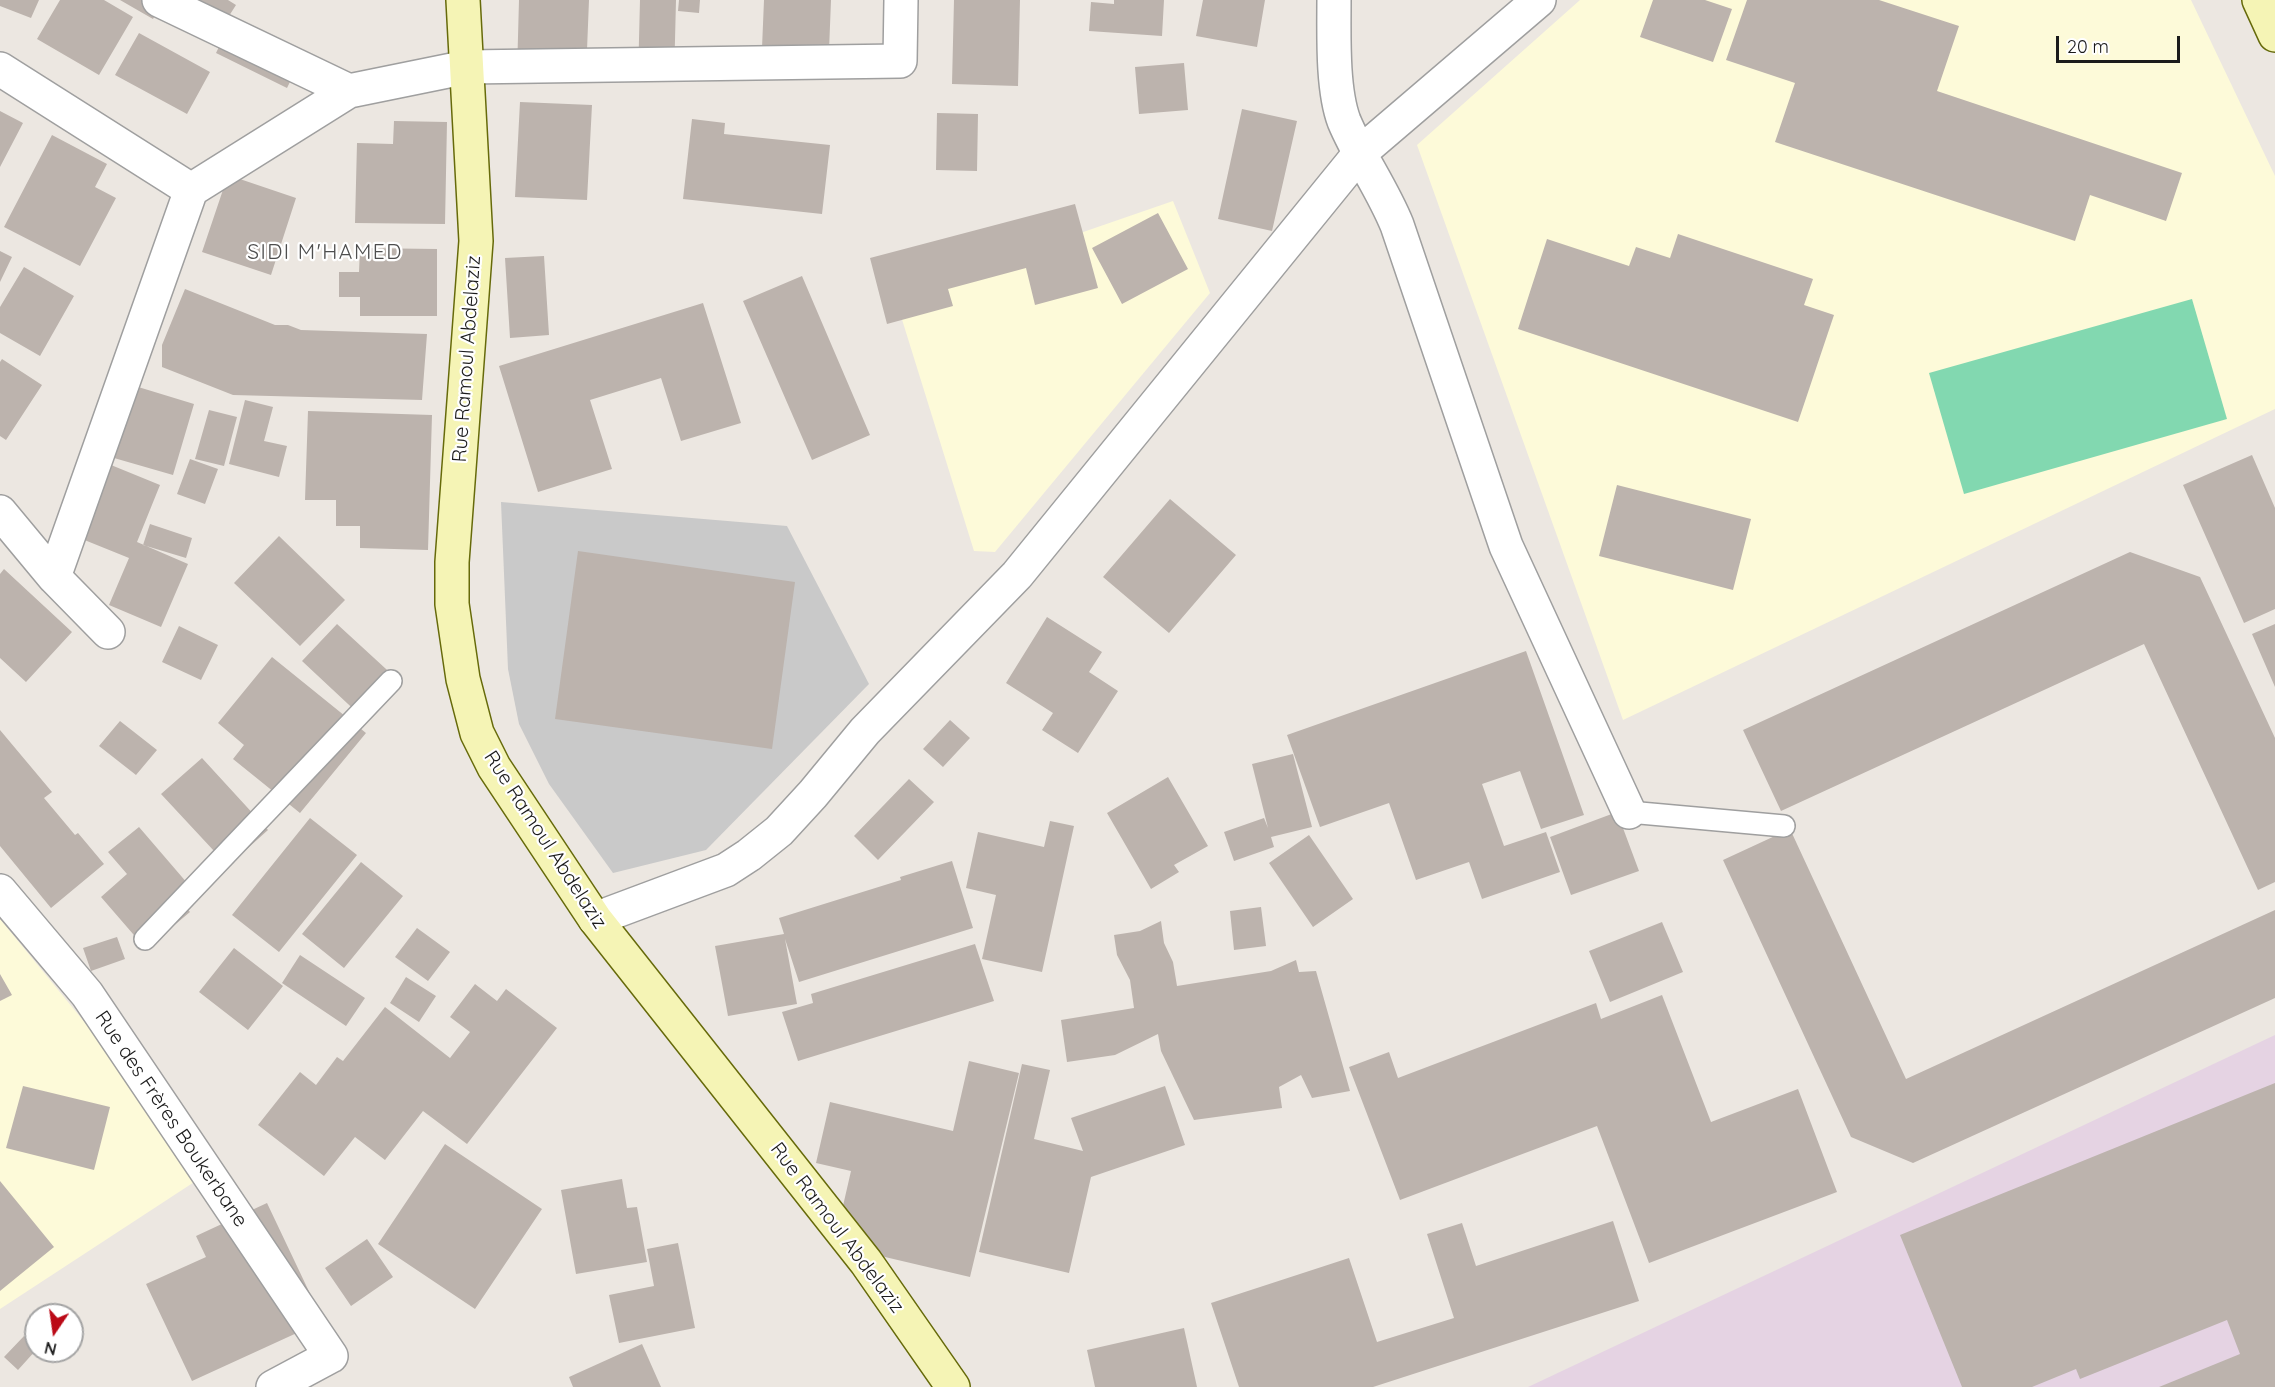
<!DOCTYPE html>
<meta charset="utf-8">
<style>
body{margin:0}
#map{position:relative;width:2275px;height:1387px;overflow:hidden;background:#ece7e1;font-family:Quicksand,sans-serif}
canvas{display:block}
.north{position:absolute;left:24px;top:1303px;width:60px;height:60px;box-sizing:border-box;background:#fff;border:2px solid #a4a4a4;border-radius:50%;rotate:193deg;font-size:16px;font-weight:700;line-height:24px;text-align:center;color:#1b1b1b}
.north::after{content:'';display:block;margin:auto;width:21px;height:27px;background:#bb0a17;clip-path:polygon(50% 0,100% 100%,50% 72%,0 100%)}
.scale{position:absolute;left:2056px;top:36px;width:124px;height:27px;box-sizing:border-box;border:3px solid #1b1b1b;border-top:0;padding-left:8px;font-size:18px;line-height:21px;white-space:nowrap;color:#1b1b1b;-webkit-text-stroke:4px #fff;paint-order:stroke}
</style>
<div id="map">
<canvas width="2275" height="1387"></canvas>
<div class="north">N</div>
<div class="scale">20 m</div>
</div>
<script>
const context = document.querySelector('canvas').getContext('2d');
context.lineJoin = 'round';
function fill(path, color) {
  context.fillStyle = color;
  context.fill(path, 'evenodd');
}
function stroke(path, color, width, dash) {
  context.strokeStyle = color;
  context.lineWidth = width;
  context.lineCap = dash ? 'butt' : 'round';
  context.setLineDash(dash || []);
  context.stroke(path);
}
function drawText(font, color, halo, rows, align = 'center') {
  context.font = font + ' Quicksand,sans-serif';
  context.lineWidth = 4.5;
  context.setLineDash([]);
  context.textBaseline = 'middle';
  context.strokeStyle = halo;
  context.fillStyle = color;
  for (const [text, x, y, turn = 0] of rows) {
    context.save();
    context.translate(x, y);
    context.rotate((+turn || 0) * Math.PI / 180);
    context.textAlign = isNaN(turn) ? turn : align;
    if (halo) context.strokeText(text, 0, 0);
    context.fillText(text, 0, 0);
    context.restore();
  }
}
fill(new Path2D(`
 M2275 1035V1387H1528Z`), '#e5d3e3');
fill(new Path2D(`
 M1580 0H2191L2275 176V409L1623 720 1417 145Z
 M1173 201 1210 293 995 552 974 551 895 297Z
 M0 919 208 1173 0 1309Z`), '#fdfad9');
fill(new Path2D(`
 M501 502 787 526 869 684 706 850 613 873 549 784 519 724 508 669Z`), '#c9c9c9');
fill(new Path2D(`
 M2192 299 2227 419 1964 494 1929 373Z`), '#82d8b0');
fill(new Path2D(`
 M0 0H39L31 18 0 6Z
 M60 0H104L133 17 99 75 37 39Z
 M120 0H163L153 19Z
 M166 0H228L236 5 213 41Z
 M519 0H589L586 75 517 73Z
 M640 0H676L674 80 638 79Z
 M679 0H700L699 13 678 11Z
 M764 0H831L829 51 762 48Z
 M954 0H1020L1018 86 952 84Z
 M1114 0H1164L1162 36 1089 31 1091 2 1114 4Z
 M1203 0H1265L1257 47 1196 36Z
 M1653 0H1705L1732 9 1713 62 1640 37Z
 M1747 0H1879L1959 26 1937 91 2182 173 2166 221 2090 195 2075 241 1775 142 1795 83 1726 60Z
 M233 18 304 53 287 88 216 53Z
 M139 33 210 72 187 114 115 75Z
 M1184 63 1188 110 1139 114 1135 67Z
 M520 102 592 105 587 200 515 197Z
 M1242 109 1297 121 1272 231 1218 219Z
 M0 111 23 123 0 167Z
 M937 113 978 114 977 171 936 170Z
 M692 119 725 123 724 134 830 145 822 214 683 199Z
 M394 121 447 122 445 224 355 223 357 143 393 144Z
 M52 135 107 164 95 187 116 198 80 266 4 227Z
 M228 175 296 198 271 275 202 252Z
 M1075 204 1098 288 1035 305 1026 268 948 289 953 306 887 324 870 258Z
 M1158 213 1188 269 1122 304 1092 248Z
 M1678 234 1813 279 1804 305 1834 315 1798 422 1518 329 1547 239 1629 266 1636 247 1670 258Z
 M360 248 437 249V316H360V297H339V272H359Z
 M0 251 12 257 0 282Z
 M544 256 549 335 510 338 505 258Z
 M24 267 74 296 40 356 0 333V307Z
 M802 276 870 435 812 460 743 301Z
 M185 289 275 325H288L301 330 427 334 422 400 233 395 162 367V345Z
 M703 303 741 423 681 441 661 378 590 400 612 469 538 492 499 366Z
 M2 359 42 385 6 440 0 436V362Z
 M135 386 194 404 173 475 114 458Z
 M245 400 273 407 264 441 287 446 279 477 229 464Z
 M209 410 237 417 224 466 195 459Z
 M308 411 432 415 428 550 360 548V526H336V500H305Z
 M2252 455 2275 508V609L2244 623 2183 485Z
 M190 459 218 469 205 504 177 494Z
 M111 465 160 485 137 542 188 564 161 627 109 605 129 558 82 539Z
 M1617 485 1751 519 1733 590 1599 556Z
 M1170 499 1236 555 1169 633 1103 577Z
 M150 524 192 538 186 558 143 545Z
 M279 536 345 600 300 646 234 583Z
 M578 551 795 582 772 749 555 719Z
 M2130 552 2200 577 2275 738V882L2258 890 2144 644 1781 811 1743 730Z
 M4 569 72 632 26 682 0 658V574Z
 M1047 617 1102 652 1089 672 1118 691 1078 753 1042 730 1053 713 1006 683Z
 M337 624 398 680 363 718 302 661Z
 M2275 624V687L2252 634Z
 M179 626 218 645 201 680 162 662Z
 M1526 651 1584 815 1541 829 1520 771 1482 784 1504 846 1546 832 1560 872 1482 899 1469 862 1416 880 1389 803 1320 827 1287 735Z
 M272 657 366 733 300 813 233 759 244 745 218 723Z
 M950 720 970 738 943 767 923 749Z
 M120 721 157 750 136 775 99 746Z
 M0 730 52 792 44 798 75 835 78 833 104 864 51 908 0 846Z
 M1293 754 1312 827 1271 837 1274 847 1234 861 1224 832 1264 818 1268 828 1252 764Z
 M202 758 268 830 228 866 161 794Z
 M1168 777 1208 846 1174 865 1179 872 1151 889 1107 813Z
 M909 779 934 802 878 860 854 836Z
 M1617 812 1639 871 1571 895 1550 837Z
 M310 818 357 855 279 952 232 915Z
 M1050 821 1074 826 1042 972 982 959 996 895 966 888 978 832 1044 847Z
 M139 827 194 891 181 902 190 912 146 949 101 897 127 874 108 852Z
 M1790 829 1906 1079 2275 910V998L1913 1163 1851 1137 1723 860Z
 M1309 835 1353 899 1313 927 1269 863Z
 M952 861 973 928 799 982 785 939 797 1004 728 1016 715 946 784 934 779 918 901 880 900 877Z
 M361 862 403 896 344 968 302 934Z
 M1261 907 1266 946 1234 950 1230 911Z
 M1161 921 1164 943 1173 962 1177 986 1271 971 1296 960 1299 972 1316 971 1350 1091 1312 1098 1301 1075 1279 1087 1282 1108 1194 1120 1161 1051 1158 1034 1115 1055 1067 1062 1061 1020 1134 1008 1130 980 1117 955 1114 935 1140 931Z
 M1662 922 1683 972 1610 1002 1589 951Z
 M417 928 450 952 428 981 395 957Z
 M117 937 125 959 91 971 83 948Z
 M975 944 994 1001 798 1061 782 1012 813 1003 811 994Z
 M234 948 283 986 248 1030 199 992Z
 M300 955 365 998 346 1026 282 983Z
 M0 974 12 995 0 1001Z
 M406 977 436 996 419 1022 390 1003Z
 M475 984 497 1001 506 989 557 1028 467 1144 423 1111 385 1160 355 1137 324 1176 258 1125 300 1072 316 1085 337 1057 343 1061 385 1007 450 1058 470 1032 450 1017Z
 M1662 995 1711 1122 1798 1089 1837 1192 1649 1263 1597 1126 1400 1200 1349 1067 1389 1052 1398 1078 1596 1003 1601 1019Z
 M969 1061 1019 1073 970 1277 834 1245 851 1171 816 1163 830 1102 953 1131Z
 M1022 1064 1050 1070 1034 1139 1083 1151 1071 1118 1165 1086 1185 1145 1091 1177 1069 1273 979 1252Z
 M2275 1083V1387H2159L2240 1354 2227 1320 2080 1379 2076 1369 2032 1387H1962L1900 1235Z
 M23 1086 110 1107 94 1170 6 1148Z
 M445 1144 542 1209 475 1309 378 1244Z
 M622 1179 627 1208 637 1207 647 1262 576 1274 561 1190Z
 M0 1181 54 1247 0 1291Z
 M267 1203 323 1321 192 1381 146 1284 206 1257 196 1236Z
 M1613 1221 1639 1301 1373 1387H1239L1211 1303 1349 1258 1377 1342 1454 1318 1427 1234 1462 1223 1476 1266Z
 M367 1239 393 1277 351 1306 325 1268Z
 M678 1243 695 1328 619 1343 609 1295 654 1286 647 1249Z
 M1184 1328 1197 1387H1095L1087 1350Z
 M24 1336 36 1347V1350L18 1370 4 1357Z
 M642 1344 661 1387H573L569 1377Z`), '#bcb3ad');
const lane = new Path2D(`
 M1629 812 1784 826
 M145 939 391 681`);
const street = new Path2D(`
 M159 0 349 91
 M1334 0C1334 34 1332 89 1344 121 1359 157 1382 188 1397 225L1506 546 1629 812
 M0 69 191 190 54 577
 M191 190 349 91 467 67 900 61 901 0
 M0 512 54 577 108 632
 M0 891 87 994 331 1356 273 1387
 M595 919 726 870 749 855 779 831 813 794 865 731 1017 575 1360 153 1539 0`);
const secondary = new Path2D(`
 M463 0 476 241 452 562V604L463 679 477 733 494 767 595 919 866 1262 953 1387
 M2259 0 2275 35`);
stroke(lane, '#9f9f9f', 24);
stroke(street, '#9f9f9f', 36);
stroke(secondary, '#666a0a', 36);
stroke(lane, '#fff', 21);
stroke(street, '#fff', 33);
stroke(secondary, '#f5f4b5', 33);
drawText('20px', '#1b1b1b', '#fff', [
 ["Rue Ramoul Abdelaziz",467,359,-86],
 ["Rue Ramoul Abdelaziz",545,840,57],
 ["Rue des Frères Boukerbane",171,1119,56],
 ["Rue Ramoul Abdelaziz",837,1228,53]
]);
context.letterSpacing = '1.5px';
drawText('21px', '#4e4e4e', '#fff', [
 ["SIDI M'HAMED",325,253]
]);
context.letterSpacing = '0px';
</script>
